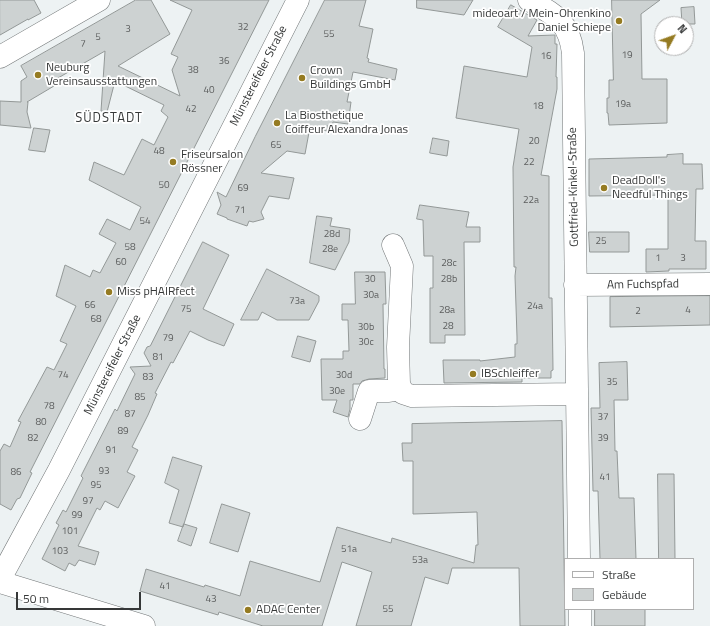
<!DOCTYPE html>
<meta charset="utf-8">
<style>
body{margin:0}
#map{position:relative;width:710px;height:626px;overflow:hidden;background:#edf2f3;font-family:"Titillium Web",sans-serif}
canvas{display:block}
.legend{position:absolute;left:564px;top:558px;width:130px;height:52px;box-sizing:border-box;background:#fff;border:1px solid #afafaf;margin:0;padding:5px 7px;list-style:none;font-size:12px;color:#363838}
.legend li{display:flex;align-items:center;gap:8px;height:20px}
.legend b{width:20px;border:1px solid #afafaf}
.north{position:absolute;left:654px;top:16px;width:40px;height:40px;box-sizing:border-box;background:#fff;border:1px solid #afafaf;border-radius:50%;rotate:49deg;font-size:11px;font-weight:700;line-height:16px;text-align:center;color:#363838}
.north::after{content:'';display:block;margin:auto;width:14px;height:18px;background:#957b22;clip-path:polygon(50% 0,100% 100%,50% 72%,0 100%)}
.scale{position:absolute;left:16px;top:592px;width:125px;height:18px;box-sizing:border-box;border:2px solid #363838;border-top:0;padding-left:5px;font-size:12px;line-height:14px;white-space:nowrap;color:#363838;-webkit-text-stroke:3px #fff;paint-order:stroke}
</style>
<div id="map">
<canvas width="710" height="626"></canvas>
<ul class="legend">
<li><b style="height:5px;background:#fff"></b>Straße</li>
<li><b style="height:11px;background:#cdd2d2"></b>Gebäude</li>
</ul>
<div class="north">N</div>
<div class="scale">50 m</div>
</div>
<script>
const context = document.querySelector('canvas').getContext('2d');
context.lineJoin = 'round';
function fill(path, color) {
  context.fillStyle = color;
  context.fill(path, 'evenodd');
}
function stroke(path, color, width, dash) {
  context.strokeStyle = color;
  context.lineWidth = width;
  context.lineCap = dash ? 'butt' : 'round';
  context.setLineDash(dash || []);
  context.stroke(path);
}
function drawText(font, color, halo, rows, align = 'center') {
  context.font = font + ' "Titillium Web",sans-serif';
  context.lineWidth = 3.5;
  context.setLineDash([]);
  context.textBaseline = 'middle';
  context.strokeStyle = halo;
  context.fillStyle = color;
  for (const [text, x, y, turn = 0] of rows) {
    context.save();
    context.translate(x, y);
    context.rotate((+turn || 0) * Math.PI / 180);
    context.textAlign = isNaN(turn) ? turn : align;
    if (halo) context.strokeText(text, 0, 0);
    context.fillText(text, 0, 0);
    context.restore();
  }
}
const building = new Path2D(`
 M0 0H34L41 13 28 20V19L0 35Z
 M136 0H151L170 34 118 66 180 96 172 70 178 57 171 54 192 10 170 0H269L30 472 32 473 20 498 17 499 11 510 0 504V451L4 444 10 447 21 422 18 421 47 367 54 370 67 344 60 341 76 306 56 296 65 265 90 277 93 270 100 273 116 243 99 234 107 219 130 230 141 207 89 180 94 162 124 175 142 139 154 145 168 117 161 111 164 105 115 81 107 112 101 111 105 51 58 78 59 79 52 83 54 86 27 102H28L27 112 31 128 0 125V101L21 102V81L27 77 21 66Z
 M325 0H366L359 26 373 29 367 58 369 59 368 62 397 69 395 80 353 72 347 102H351L348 124 333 122 332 126 328 125 327 131 310 127 305 154 287 151 261 173 294 178 289 199 269 196 261 212 264 219 253 222 249 221 247 226 227 219V218L217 214 221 205 217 192 226 197 255 137Z
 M417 0H473L464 15 417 8Z
 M612 0H660L641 14 642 79H667V123L609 125 608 113H607V98H609V80H613Z
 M511 5 537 20 528 36 555 35V44H557L556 77H557V89L541 175 549 176V298H552L553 370 551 371V378H522V382L444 383 443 360H480V361L515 357V344H517V337L515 276 516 267H514L513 167 519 129 456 118 464 66 527 77 532 47 498 27Z
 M694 7 695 24H682L681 8Z
 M34 128 50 130 45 152 29 150Z
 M433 138 449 141 447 156 430 153Z
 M683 154V164H702L703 189H696L695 241H706V269H669V271L646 272V249H668V195L589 196V159L667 157V155Z
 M420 205 469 212 466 227H480V242H464L465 335H445V343H430V288H433V256H424L423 220 417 219Z
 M317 216 332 218 330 226 350 229 349 242 335 270 310 263Z
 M589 232H629V252H590Z
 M203 242 229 255 203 309 234 324 224 346 208 340 190 331 173 363 171 362 155 393 157 394 148 415 132 447 138 450 127 472 135 476 118 508 105 501 100 510 97 508 78 546 99 552 95 565 79 560 75 566 69 563 65 571 42 559 59 525 56 523 63 510 66 512 83 478 81 476 84 470 115 409 117 411 135 374 130 367 151 366 144 353 147 347 150 346Z
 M267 269 319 296V301L309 320H277L262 312 258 320H241Z
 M355 272H385L386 304H383L384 369H385V378L369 379 362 381 360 384H353V400H350V409L348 417 333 412 337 400H322L321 359H343V351H349L348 320H342V304H355Z
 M710 296V325L610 327V297Z
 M298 336 316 341 310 362 292 357Z
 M627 362 628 400H614L615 451H617L619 498H634L636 559H600L598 491H593L591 408H600L599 363Z
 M562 421 565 626H520L519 568H452L448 584 425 577 411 626H356L372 572 342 562 322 626H263L219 612 218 615 140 591 146 569 204 587 205 585 240 596 250 561 320 582 337 527 391 543 392 538 474 563 476 545H478L477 512 413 514V461H403L402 443H412V424Z
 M173 457 202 466 183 527 169 523 179 490 165 483Z
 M658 474H674L675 559H659Z
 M222 504 250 513 238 552 210 543Z
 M184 524 197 528 191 546 178 541Z
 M595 609H645V626H595Z`);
fill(building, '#cdd2d2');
stroke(building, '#939897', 1);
const minor = new Path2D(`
 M529 0C555 15 569 21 573 53L579 559
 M0 57 99 0
 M393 245 402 266 398 347 399 384 403 393 412 396 577 394
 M575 285 710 284
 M360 419 369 391H389L401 389
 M0 579 59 470 298 0
 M580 609V626`);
const major = new Path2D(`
 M0 582 144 626`);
stroke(minor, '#737778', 23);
stroke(major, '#737778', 23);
stroke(minor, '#fff', 22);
stroke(major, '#fff', 22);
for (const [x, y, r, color] of [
 [619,21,4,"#957b22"],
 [38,75,4,"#957b22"],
 [302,78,4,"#957b22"],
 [277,123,4,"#957b22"],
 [173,162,4,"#957b22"],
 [604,188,4,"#957b22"],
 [109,292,4,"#957b22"],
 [473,374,4,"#957b22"],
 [248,610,4,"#957b22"]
]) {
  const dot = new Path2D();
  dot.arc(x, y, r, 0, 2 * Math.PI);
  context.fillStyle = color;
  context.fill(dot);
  stroke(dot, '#fff', 1.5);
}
drawText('10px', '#5c5e5e', null, [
 ["32",243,28],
 ["3",128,30],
 ["55",329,35],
 ["5",98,38],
 ["7",83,45],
 ["19",627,56],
 ["16",546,57],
 ["36",224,62],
 ["38",193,71],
 ["40",209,91],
 ["19a",623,105],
 ["18",538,107],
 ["42",191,110],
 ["20",534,142],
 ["65",276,146],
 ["48",159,152],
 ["22",529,163],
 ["50",164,186],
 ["69",243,189],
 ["22a",531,201],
 ["71",240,211],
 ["54",145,222],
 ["28d",332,235],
 ["25",601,242],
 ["58",130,248],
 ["28e",330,250],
 ["1",658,259],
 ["3",683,259],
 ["60",121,263],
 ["28c",449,264],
 ["30",370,280],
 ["28b",449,280],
 ["30a",371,296],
 ["73a",297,302],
 ["66",90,306],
 ["24a",535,307],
 ["75",186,310],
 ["28a",447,311],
 ["4",688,311],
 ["2",638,312],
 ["68",96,320],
 ["28",448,327],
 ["30b",366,328],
 ["79",168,339],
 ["30c",366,343],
 ["81",158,358],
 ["74",63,376],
 ["30d",344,376],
 ["83",148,378],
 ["35",612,383],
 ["30e",337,392],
 ["85",140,398],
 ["78",49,407],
 ["87",130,415],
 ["37",603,418],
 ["80",41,423],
 ["89",123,432],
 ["82",33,439],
 ["39",603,439],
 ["91",111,451],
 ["93",104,472],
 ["86",16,473],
 ["41",605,478],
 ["95",96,486],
 ["97",88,502],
 ["99",77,516],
 ["101",70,532],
 ["51a",349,550],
 ["103",60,552],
 ["53a",420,561],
 ["41",165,587],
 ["43",211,600],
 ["55",388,610]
]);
drawText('12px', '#363838', '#fff', [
 ["mideoart / Mein-Ohrenkino",611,14,"right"],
 ["Daniel Schiepe",611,28,"right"],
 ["Neuburg",46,68],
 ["Vereinsausstattungen",46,82],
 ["Crown",310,71],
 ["Buildings GmbH",310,85],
 ["La Biosthetique",285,116],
 ["Coiffeur Alexandra Jonas",285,130],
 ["Friseursalon",181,155],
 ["Rössner",181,169],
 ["DeadDoll's",612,181],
 ["Needful Things",612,195],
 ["Miss pHAIRfect",117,292],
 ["IBSchleiffer",481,374],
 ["ADAC Center",256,610]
], 'left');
drawText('12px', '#363838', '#fff', [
 ["Münstereifeler Straße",259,76,-63],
 ["Gottfried-Kinkel-Straße",574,187,-91],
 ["Am Fuchspfad",643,285,-1],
 ["Münstereifeler Straße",113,365,-63]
]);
context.letterSpacing = '1px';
drawText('13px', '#363838', '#fff', [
 ["SÜDSTADT",109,119]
]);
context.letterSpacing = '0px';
</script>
